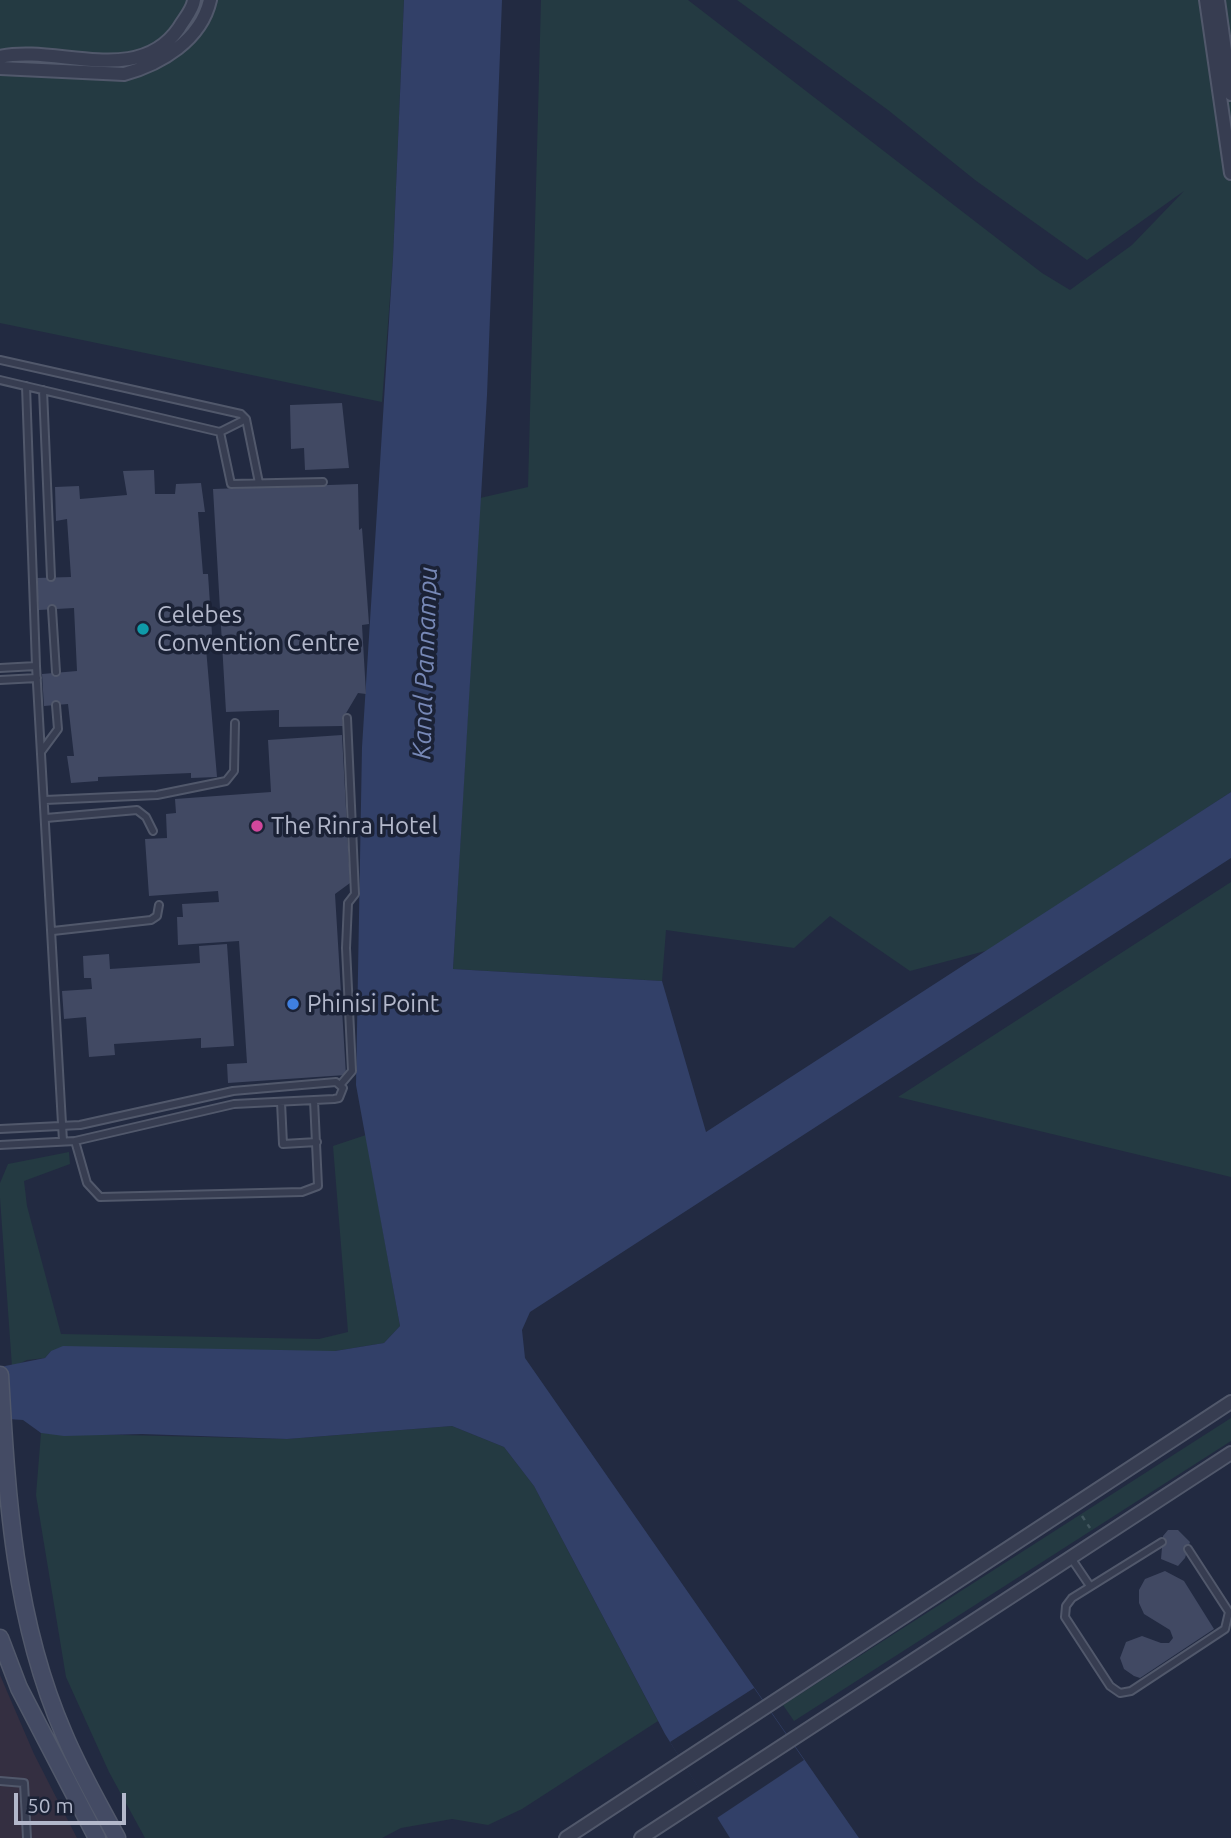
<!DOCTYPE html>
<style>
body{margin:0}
#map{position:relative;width:1231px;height:1838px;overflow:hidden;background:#222a41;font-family:Ubuntu,sans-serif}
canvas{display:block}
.scale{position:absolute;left:14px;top:1793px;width:112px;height:32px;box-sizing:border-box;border:4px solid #b3b8cb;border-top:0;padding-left:9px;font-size:21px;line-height:24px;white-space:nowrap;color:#b3b8cb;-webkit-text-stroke:5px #1b2236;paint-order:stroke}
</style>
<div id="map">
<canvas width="1231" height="1838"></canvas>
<div class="scale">50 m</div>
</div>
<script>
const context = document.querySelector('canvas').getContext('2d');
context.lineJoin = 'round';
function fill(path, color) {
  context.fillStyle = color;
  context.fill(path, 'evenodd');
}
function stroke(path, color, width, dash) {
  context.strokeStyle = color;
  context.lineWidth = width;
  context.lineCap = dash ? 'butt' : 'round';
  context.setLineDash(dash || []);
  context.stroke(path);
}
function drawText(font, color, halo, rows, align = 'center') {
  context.font = font + ' Ubuntu,sans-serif';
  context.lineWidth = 7;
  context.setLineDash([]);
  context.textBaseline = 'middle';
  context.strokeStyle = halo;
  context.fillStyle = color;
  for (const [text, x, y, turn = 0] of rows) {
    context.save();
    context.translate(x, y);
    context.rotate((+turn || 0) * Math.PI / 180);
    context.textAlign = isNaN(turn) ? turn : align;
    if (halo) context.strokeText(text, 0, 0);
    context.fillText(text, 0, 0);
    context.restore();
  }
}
fill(new Path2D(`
 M0 1675 34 1754 77 1838H0Z`), '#342f41');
fill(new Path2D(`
 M0 0H404L393 258 382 402 0 323Z
 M541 0H688L1042 273 1070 290 1132 245 1184 191 1087 260 975 180 888 110 737 0H1231V792L989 950 910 971 830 916 794 948 666 930 662 981 453 969 480 498 528 487Z
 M1231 882V1177L898 1097Z
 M366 1135 400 1326 384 1343 335 1351H51L45 1358 27 1360 12 1367 0 1198V1183L8 1164 69 1152 70 1164 24 1181 27 1206 61 1334 319 1339 348 1332 333 1146Z
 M1231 1418V1441L794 1721 783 1705Z
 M452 1426 504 1447 534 1486 658 1721 522 1809 488 1825 452 1819 401 1828 382 1838H145L109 1772 66 1677 36 1495 41 1433 287 1439Z`), '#243a42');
fill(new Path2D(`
 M404 0H502L487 395 453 969 662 981 706 1132 1231 792V858L530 1312 522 1330 525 1358 859 1838H730L665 1734 534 1486 504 1447 452 1426 287 1439 142 1434 64 1436 41 1433 23 1420 8 1419 0 1367 45 1358 51 1351 63 1346 335 1351 384 1343 400 1326 356 1085 362 747 393 258Z`), '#324068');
fill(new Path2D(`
 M754 1688 804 1760 717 1818 670 1742Z`), '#222a41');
fill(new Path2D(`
 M342 403 349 468 305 470 304 448 291 449 290 405Z
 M154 470 155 494H175L176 484 201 483 205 512H198L203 574H208L213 649 206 648 217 777 191 778V773L98 777V781L71 783 67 756H74L68 704 44 706 42 674 77 671 74 608 39 610 36 578 71 577 67 519 56 521 55 487 79 486 80 499 127 495 123 471Z
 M358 484 359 530 362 528 369 624 362 625 366 694 358 693 342 720 343 726 279 727V710L226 712 213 489Z
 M342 735 350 883 335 894 346 1075 228 1083 227 1064 247 1063 239 941 178 945 177 917H183L182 904 219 902 218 891 149 896 145 839 167 838 166 814 176 813 175 799 271 792 268 740Z
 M227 944 234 1046 201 1048V1038L114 1044 115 1055 89 1057 86 1017 64 1019 62 991 92 989 91 978H84L83 956 109 954 110 969 200 963 199 946Z
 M1168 1530H1178L1190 1542 1185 1558 1178 1566 1161 1559 1163 1536Z
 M1165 1571 1184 1581 1214 1629 1140 1678 1134 1676 1124 1669 1120 1658 1126 1642 1142 1636 1161 1643H1169L1173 1638 1170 1630 1144 1614 1139 1603V1590L1145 1579Z`), '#414963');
const service = new Path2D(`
 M0 360 241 414 246 419 259 483
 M0 380 220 432 246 419
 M26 386 36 666 63 1141
 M43 390 51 577
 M220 432 231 484 323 482
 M52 609 56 672
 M0 668 36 666
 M0 680 37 678
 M41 752 58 729 56 705
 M45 800 157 795 226 781 234 771 235 723
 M46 818 137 810 146 817 153 831
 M53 931 151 920 157 916 159 905
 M341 1084 352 1071 346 948 348 903 355 894 347 718
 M281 1102 283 1144 317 1142
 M0 1129 80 1125 233 1091 336 1082 343 1088 339 1098 334 1099 234 1104 75 1141 0 1145
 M75 1141 87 1183 100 1197 302 1192 318 1186 314 1100
 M1162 1542 1072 1598 1066 1606 1065 1617 1110 1686 1120 1693 1131 1691 1225 1629 1229 1612 1188 1549
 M1071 1558 1090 1586
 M0 1781 24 1783 27 1838`);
const minor = new Path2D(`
 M1206 0 1231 173
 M1218 0 1231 94
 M0 57C56 44 138 88 179 28 184 19 193 10 194 0
 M0 68 124 74C161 64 201 40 210 0
 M566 1838 1231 1402
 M641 1838 1231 1453`);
const secondary = new Path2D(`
 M0 1375C7 1497 14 1620 64 1734 79 1770 99 1804 117 1838
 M0 1638 19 1688 97 1838`);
stroke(service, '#51586b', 10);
stroke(minor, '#51586b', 16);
stroke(secondary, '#51586b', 19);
stroke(new Path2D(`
 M1082 1516 1090 1528`), '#42575f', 2.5, [5, 5]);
stroke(service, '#373d51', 6);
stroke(minor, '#373d51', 12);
stroke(secondary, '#444b64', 16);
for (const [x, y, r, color] of [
 [143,629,7,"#0f9aa8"],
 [257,826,7,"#d1479c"],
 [293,1004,7,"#3f7fe0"]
]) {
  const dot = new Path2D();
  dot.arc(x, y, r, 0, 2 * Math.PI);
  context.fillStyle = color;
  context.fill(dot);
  stroke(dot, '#1b2236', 2.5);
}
drawText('24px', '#b3b8cb', '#1b2236', [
 ["Celebes",157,615],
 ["Convention Centre",157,643],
 ["The Rinra Hotel",271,826],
 ["Phinisi Point",307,1004]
], 'left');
drawText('italic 26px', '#7788b6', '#1b2236', [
 ["Kanal Pannampu",425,663,-88]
]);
</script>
